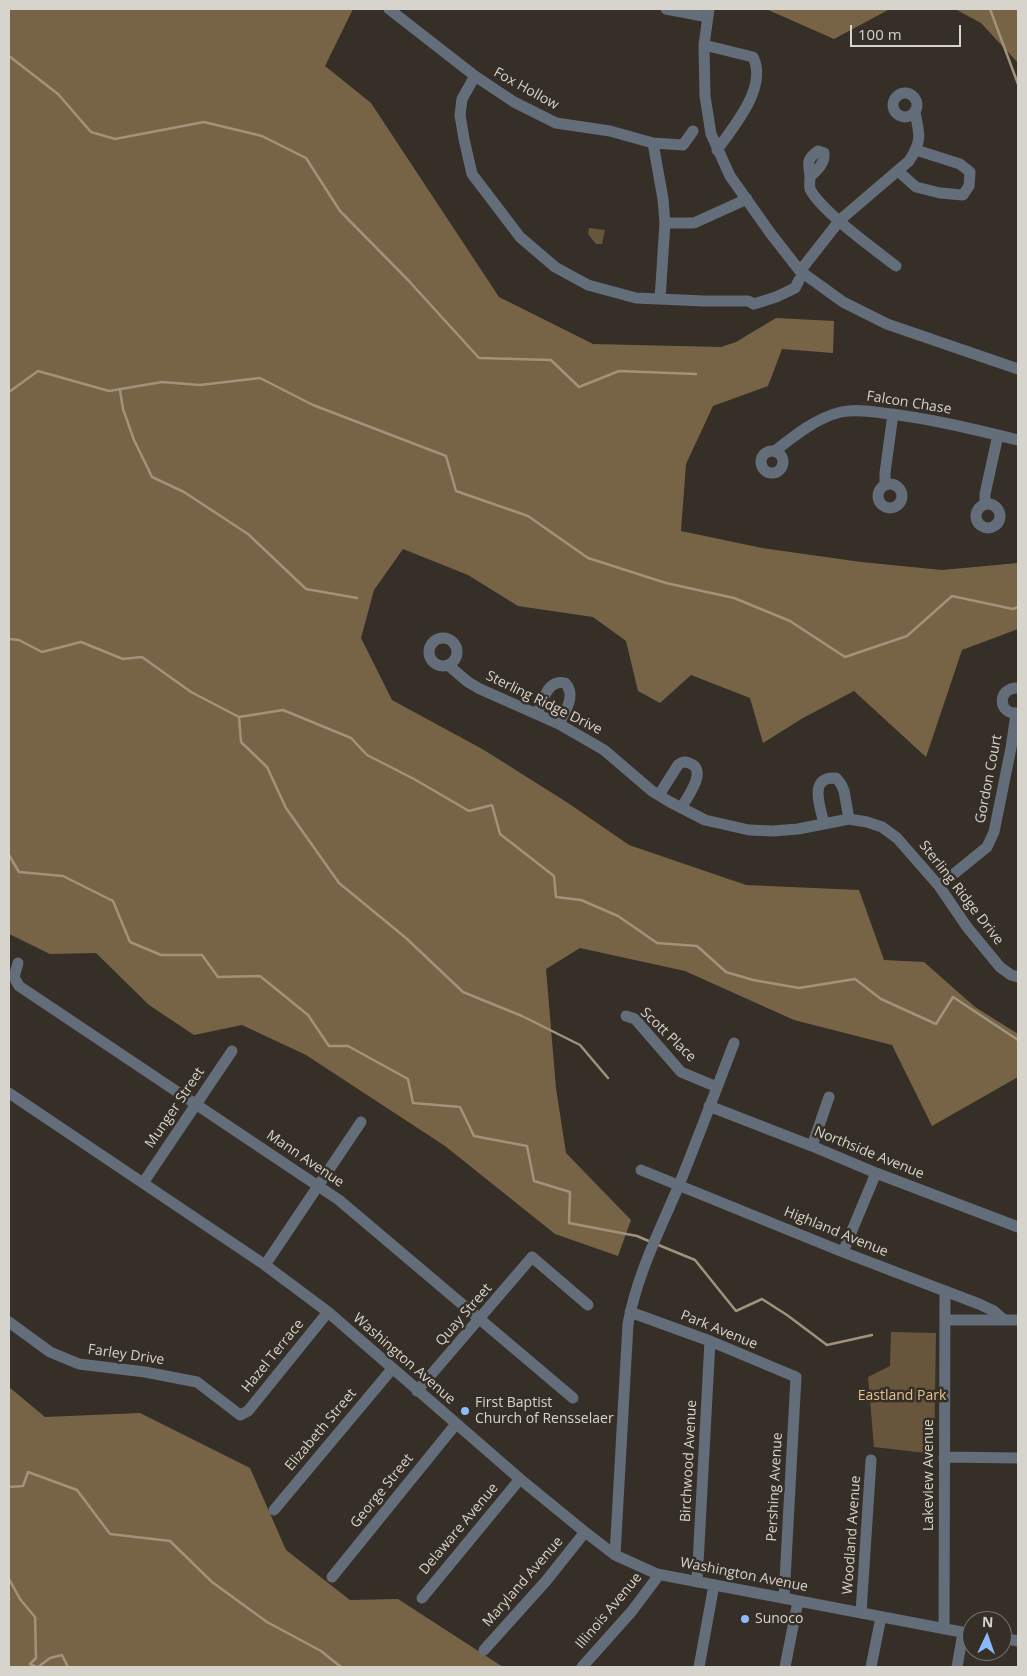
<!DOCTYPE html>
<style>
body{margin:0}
#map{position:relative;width:1027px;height:1676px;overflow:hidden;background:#352f27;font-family:"Open Sans",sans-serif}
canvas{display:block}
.frame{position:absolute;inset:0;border:10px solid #d7d4ce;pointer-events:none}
.north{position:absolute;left:962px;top:1611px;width:50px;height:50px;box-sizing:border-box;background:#352f27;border:1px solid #76716a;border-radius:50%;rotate:3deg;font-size:14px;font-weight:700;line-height:20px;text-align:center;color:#d7d4ce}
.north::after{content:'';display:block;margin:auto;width:18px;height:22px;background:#8bbafc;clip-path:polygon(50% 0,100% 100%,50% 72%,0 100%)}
.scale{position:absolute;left:850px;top:25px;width:111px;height:22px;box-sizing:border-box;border:2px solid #d7d4ce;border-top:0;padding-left:6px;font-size:15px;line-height:18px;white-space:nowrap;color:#d7d4ce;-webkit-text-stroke:4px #352f27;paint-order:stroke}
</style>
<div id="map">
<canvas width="1027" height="1676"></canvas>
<div class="frame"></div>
<div class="north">N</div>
<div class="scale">100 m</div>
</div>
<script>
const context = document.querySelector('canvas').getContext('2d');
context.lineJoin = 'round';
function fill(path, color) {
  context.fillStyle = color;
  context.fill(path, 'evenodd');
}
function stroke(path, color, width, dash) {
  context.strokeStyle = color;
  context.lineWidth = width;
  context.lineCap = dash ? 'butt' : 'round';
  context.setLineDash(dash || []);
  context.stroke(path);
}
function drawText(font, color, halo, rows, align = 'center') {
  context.font = font + ' "Open Sans",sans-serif';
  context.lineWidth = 5;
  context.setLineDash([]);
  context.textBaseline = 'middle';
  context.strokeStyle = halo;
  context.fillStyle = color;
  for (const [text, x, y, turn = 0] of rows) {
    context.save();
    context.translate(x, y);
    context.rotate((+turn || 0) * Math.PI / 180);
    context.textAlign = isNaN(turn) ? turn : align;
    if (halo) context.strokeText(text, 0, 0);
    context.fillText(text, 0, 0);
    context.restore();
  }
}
fill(new Path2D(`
 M589 228 605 230 602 244H596L588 234Z
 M891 1332 936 1333 934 1454 874 1447 868 1377 890 1366Z`), '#68563c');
fill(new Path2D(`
 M9 9H353L325 66 371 103 499 297 593 344 721 347 736 342 776 318 834 321 833 353 782 349 768 386 713 406 686 464 681 531 762 548 861 562 942 570 1018 563V629L962 650 926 757 854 691 803 718 763 743 750 698 691 675 660 703 638 691 626 641 593 617 518 606 468 575 403 549 374 590 361 638 392 700 484 750 568 803 629 845 746 885 859 890 884 960 924 962 975 1007 1018 1034V1077L932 1126 892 1045 794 1020 685 971 580 948 546 969 556 1088 566 1153 631 1220 618 1256 555 1234 445 1146 306 1055 242 1025 194 1035 149 1005 96 953 50 954 9 934Z
 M766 9H890L834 39Z
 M955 9H1018V63L981 23Z
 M9 1387 45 1417 140 1413 250 1468 286 1550 350 1600 398 1599 503 1667H9Z`), '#776447');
stroke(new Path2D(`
 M990 9 1018 84
 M9 56 58 94 91 132 115 139 204 122 262 136 306 158 340 211 408 280 479 358 551 360 579 387 619 371 696 374
 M120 390 123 409 134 440 152 477 184 492 248 534 306 589 357 598
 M9 392 38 371 109 391 162 382 200 385 260 378 313 405 446 456 456 491 528 516 588 558 666 583 734 598 790 621 845 657 907 636 952 596 1013 609 1018 607
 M9 639 19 640 42 652 81 642 123 659 142 657 191 692 239 717 283 710 351 738 367 755 414 779 469 811 492 805 500 834 554 876 556 897 581 900 618 916 657 943 697 946 726 972 753 980 799 988 855 979 881 999 936 1024 953 997 1018 1040
 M239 717 241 742 267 767 286 808 339 883 406 938 463 992 522 1016 580 1045 608 1078
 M9 855 19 872 63 876 113 901 130 942 161 955H202L218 977 260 976 308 1015 329 1046H348L408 1079 413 1103 460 1107 474 1136 527 1146 534 1181 570 1192 569 1223 637 1236 651 1242
 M656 1244 695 1260 736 1311 762 1299 787 1315 827 1345 872 1335
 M9 1487 23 1486 28 1472 77 1490 110 1534 170 1541 212 1582 267 1622 321 1651 341 1667
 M9 1579 20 1599 35 1617 36 1658 30 1664 37 1667
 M38 1667 50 1658 62 1655 68 1667`), '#a0927b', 2.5);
stroke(new Path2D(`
 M389 9 475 76 514 102 556 123 610 131 653 143 683 145 693 131
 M666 9 708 17
 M709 9 704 45 705 96 711 134 730 176 771 234 800 271 843 302 887 324 1018 369
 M704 45 753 57C768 87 734 126 717 150
 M475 76 462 99 460 115 464 139 472 174 520 237 555 267 588 285 636 298 704 301H748L754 304 776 297 795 288 799 280
 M893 105a12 12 0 1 1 24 0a12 12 0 1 1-24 0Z
 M653 143 663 199 665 223 660 299
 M898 171 916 187 940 193 963 195 969 186 970 172 960 164 916 150
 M810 177C817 170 825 164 824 153L818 151C805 160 809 164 810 177 810 181 809 185 810 189 821 211 874 249 896 266
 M665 223H694L747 199
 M800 271 840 220 909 161C922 141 920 135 915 113
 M775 451C794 436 816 418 841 412 854 409 869 411 883 413 928 418 973 429 1018 440
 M761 462a11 11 0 1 1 22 0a11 11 0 1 1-22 0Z
 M878 496a12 12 0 1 1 24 0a12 12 0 1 1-24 0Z
 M885 485V473L893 414
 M976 516a12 12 0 1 1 24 0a12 12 0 1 1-24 0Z
 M985 504V494L998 435
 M429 652a14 14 0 1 1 28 0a14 14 0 1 1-28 0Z
 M448 665 468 682 480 689 559 724 604 750 652 791 670 802 705 820 749 830 773 831 798 829 849 819 867 822 882 827 897 838 939 886 967 927 1000 967 1011 975 1018 977
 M1018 688C997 687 997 715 1018 713
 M537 714C543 701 547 679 565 683 577 695 565 711 559 724
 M659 795 678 765C682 762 684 761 689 763 709 769 687 798 681 808
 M824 823C820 807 808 776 836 778L841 784 844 791 849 819
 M939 886 987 847 994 832 1011 748 1016 714
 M18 963 14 977 19 986 339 1200 573 1398
 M626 1016 635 1019 681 1072 717 1087
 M9 1093 265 1265 328 1312 520 1479 585 1532 615 1555 657 1574 972 1634
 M709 1106 812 1146 876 1173 1018 1227
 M812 1146 829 1097
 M641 1170 843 1252 979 1304 994 1311 1004 1320H1018
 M143 1183 232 1051
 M843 1252 876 1173
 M265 1265 361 1122
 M630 1312 710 1341 796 1377 784 1598
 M945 1320H1004
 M9 1322 50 1352 79 1364 145 1372 197 1382 240 1415 248 1411 328 1312
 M417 1391 532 1257 588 1305
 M944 1457 1018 1458
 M274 1510 392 1369
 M615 1555 628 1324C637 1274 660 1230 679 1185 698 1138 716 1090 734 1043
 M332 1577 456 1424
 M697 1582 710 1341
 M422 1598 520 1479
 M861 1613 871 1460
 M944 1629 945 1291
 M1002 1638 1018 1641
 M484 1650 546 1581 585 1532
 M582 1667 632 1611 656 1579 657 1574
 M699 1667 714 1585
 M785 1667 798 1601
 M871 1667 881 1617
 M957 1667 963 1633`), '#646d7a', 11);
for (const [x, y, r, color] of [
 [465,1411,5,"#8bbafc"],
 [745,1619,5,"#8bbafc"]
]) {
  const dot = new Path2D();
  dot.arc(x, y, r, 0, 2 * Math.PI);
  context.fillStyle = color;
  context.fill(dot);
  stroke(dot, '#352f27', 2);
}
drawText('14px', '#d7d4ce', '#352f27', [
 ["Fox Hollow",526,89,29],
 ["Falcon Chase",909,403,9],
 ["Sterling Ridge Drive",544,703,26],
 ["Gordon Court",989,779,-79],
 ["Sterling Ridge Drive",961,893,52],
 ["Scott Place",668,1035,44],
 ["Munger Street",175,1108,-56],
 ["Northside Avenue",869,1153,22],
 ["Mann Avenue",305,1159,34],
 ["Highland Avenue",836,1232,22],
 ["Quay Street",464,1315,-49],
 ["Park Avenue",719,1330,22],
 ["Farley Drive",126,1355,8],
 ["Hazel Terrace",273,1356,-51],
 ["Washington Avenue",404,1359,41],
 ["Elizabeth Street",321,1430,-50],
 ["Birchwood Avenue",689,1461,-87],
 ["Lakeview Avenue",929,1475,-90],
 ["Pershing Avenue",775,1487,-87],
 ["George Street",382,1491,-51],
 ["Delaware Avenue",459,1529,-50],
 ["Woodland Avenue",852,1535,-86],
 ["Washington Avenue",744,1575,11],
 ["Maryland Avenue",523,1582,-49],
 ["Illinois Avenue",609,1611,-50]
]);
drawText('14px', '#e5c28d', '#352f27', [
 ["Eastland Park",902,1396]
]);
drawText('14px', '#d7d4ce', '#352f27', [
 ["First Baptist",475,1403],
 ["Church of Rensselaer",475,1419],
 ["Sunoco",755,1619]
], 'left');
</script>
